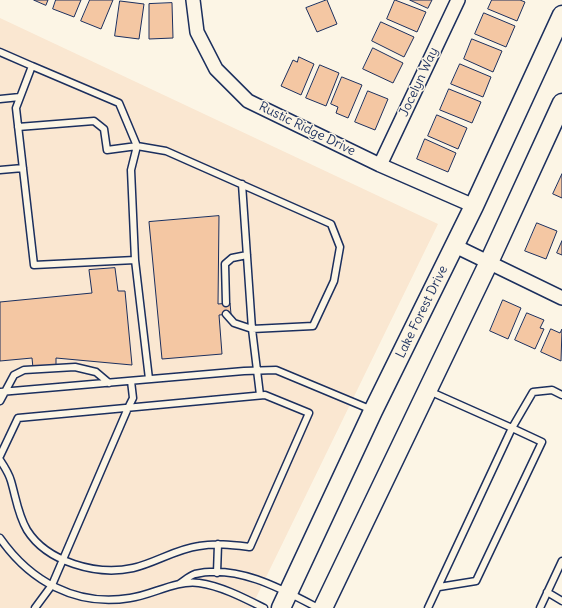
<!DOCTYPE html>
<style>
body{margin:0}
canvas{display:block;background:#fcf5e5}
</style>
<canvas width="562" height="608"></canvas>
<script>
const context = document.querySelector('canvas').getContext('2d');
context.lineJoin = 'round';
function fill(path, color) {
  context.fillStyle = color;
  context.fill(path, 'evenodd');
}
function stroke(path, color, width, dash) {
  context.strokeStyle = color;
  context.lineWidth = width;
  context.lineCap = dash ? 'butt' : 'round';
  context.setLineDash(dash || []);
  context.stroke(path);
}
function drawText(font, color, halo, rows, align = 'center') {
  context.font = font + ' Delius,sans-serif';
  context.lineWidth = 3;
  context.setLineDash([]);
  context.textBaseline = 'middle';
  context.strokeStyle = halo;
  context.fillStyle = color;
  for (const [text, x, y, turn = 0] of rows) {
    context.save();
    context.translate(x, y);
    context.rotate((+turn || 0) * Math.PI / 180);
    context.textAlign = isNaN(turn) ? turn : align;
    if (halo) context.strokeText(text, 0, 0);
    context.fillText(text, 0, 0);
    context.restore();
  }
}
fill(new Path2D(`
 M0 18 438 224 251 608H0Z`), '#fae7d1');
const building = new Path2D(`
 M34 0H48L46 5Z
 M56 0H81L74 17 53 9Z
 M90 0H113L101 29 81 21Z
 M327 0 337 24 317 32 306 8Z
 M395 0 426 12 417 32 387 19Z
 M410 0H432L428 8Z
 M492 0H520L525 2 517 21 488 9Z
 M120 1 144 4 139 39 115 36Z
 M172 3 173 38 149 39V4Z
 M484 13 515 26 506 47 475 34Z
 M381 22 414 37 404 57 372 41Z
 M472 39 502 51 493 72 464 59Z
 M373 48 403 63 393 83 363 69Z
 M299 57 314 64 301 95 281 86 293 60 297 62Z
 M460 64 491 77 483 97 451 84Z
 M320 65 339 73 326 106 306 98Z
 M342 77 362 85 348 118 336 113 338 107 331 104Z
 M449 89 481 102 472 123 440 110Z
 M368 91 388 99 375 130 355 122Z
 M437 115 467 128 458 149 428 136Z
 M425 139 456 153 448 172 417 159Z
 M562 174V198L553 194Z
 M219 216 218 304 230 303 231 314 219 315 222 354 162 359 149 222Z
 M537 223 557 231 546 259 525 251Z
 M562 241V255L557 253Z
 M115 268 118 291H125L132 365 56 358V366L33 368 32 358 0 361V302L92 293 89 270Z
 M503 300 521 308 508 339 490 331Z
 M527 313 544 320 540 328 544 329 535 349 515 340Z
 M551 329 560 333 562 329 561 361 541 352Z`);
fill(building, '#f4c7a3');
stroke(building, '#1b2f5e', 1);
const lane = new Path2D(`
 M0 52 32 66 16 108 34 265 135 260 149 379
 M32 66 119 103 137 146 166 151 331 224 340 247 334 281 313 326 252 329 242 184
 M0 99 20 97
 M18 127 94 121 104 129 107 150 137 146 131 170 135 260
 M0 170 23 168
 M226 303 225 264 232 258 247 255
 M226 314 234 323 252 329 260 395
 M429 391 512 428 533 392 552 390 562 395
 M0 392 244 371 276 370 372 410
 M0 401 14 375 24 370 75 367 96 372 109 383
 M0 456 18 418 265 395 309 413 250 547C232 545 216 543 199 546 176 549 155 563 133 568 97 576 47 562 27 530 18 515 16 498 11 481 9 474 4 466 0 460
 M0 538C30 581 76 607 130 598 153 595 175 580 199 583 221 586 244 598 264 608
 M217 573 218 544
 M179 584C184 581 189 576 195 574 237 564 282 589 318 608
 M547 592 562 601
 M35 608 52 585 128 408 133 398 131 381
 M428 608 512 428 542 442 476 581 439 587
 M540 608 562 561`);
const street = new Path2D(`
 M193 0 197 32 216 69 248 101 380 165 474 206
 M380 165 458 0
 M455 246 562 298`);
const secondary = new Path2D(`
 M281 608 373 411 474 206 562 15
 M323 608 489 262 562 103`);
stroke(lane, '#1b2f5e', 9);
stroke(street, '#1b2f5e', 16);
stroke(secondary, '#1b2f5e', 21);
stroke(lane, '#fcf5e5', 6);
stroke(street, '#fcf5e5', 13);
stroke(secondary, '#fcf5e5', 18);
drawText('13px', '#1b2f5e', '#fcf5e5', [
 ["Jocelyn Way",419,82,-65],
 ["Rustic Ridge Drive",307,129,26],
 ["Lake Forest Drive",422,312,-64]
]);
</script>
